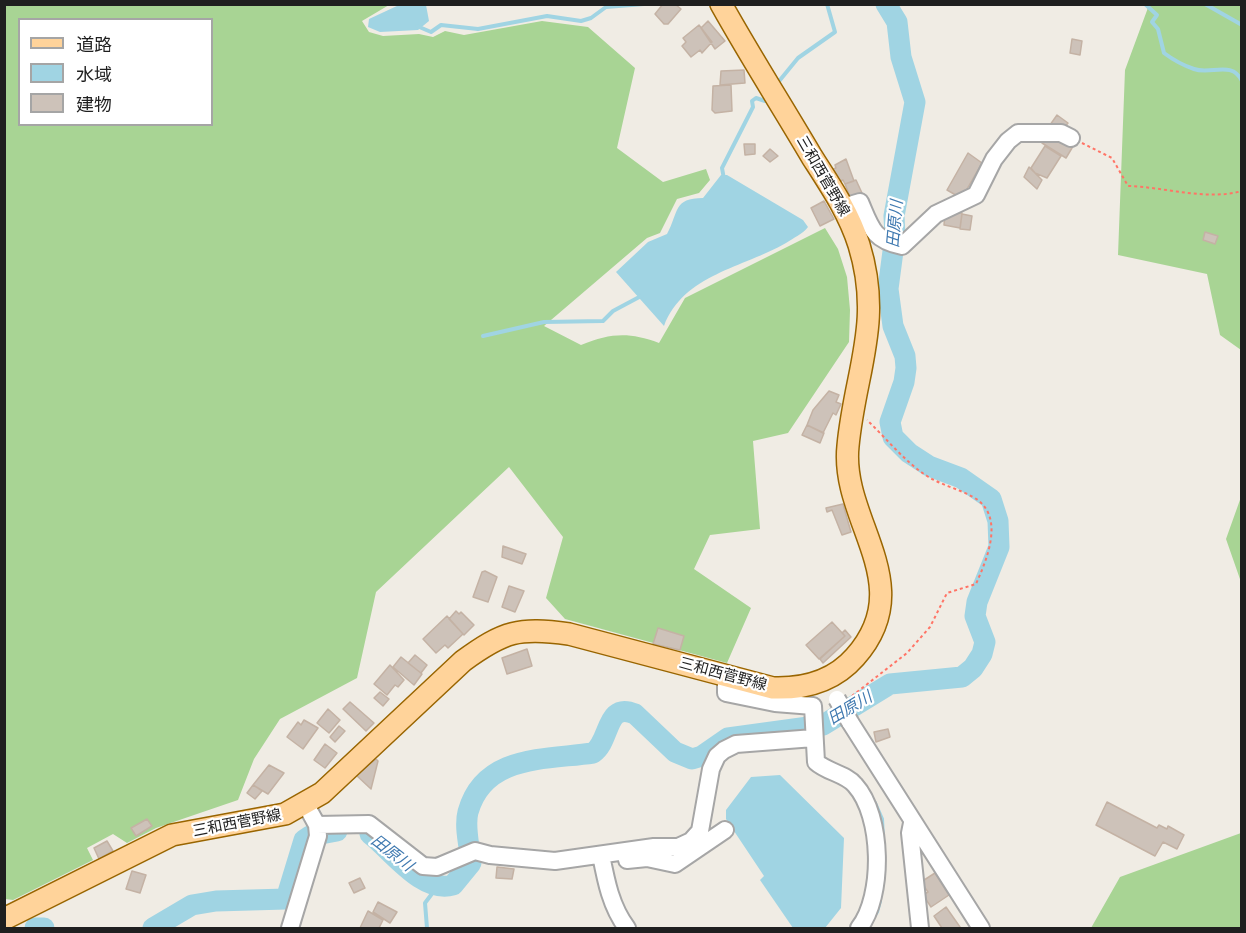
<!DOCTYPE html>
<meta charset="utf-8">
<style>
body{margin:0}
#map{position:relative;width:1246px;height:933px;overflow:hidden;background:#f0ece4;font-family:"Asap Condensed","Noto Sans JP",sans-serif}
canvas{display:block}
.frame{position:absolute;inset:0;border:6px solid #1f1f1f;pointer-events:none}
.legend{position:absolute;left:18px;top:18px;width:195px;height:108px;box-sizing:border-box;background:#fff;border:2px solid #a5a5a5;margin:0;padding:8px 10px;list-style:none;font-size:18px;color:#1f1f1f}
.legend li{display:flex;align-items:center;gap:12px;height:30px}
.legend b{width:30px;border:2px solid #a5a5a5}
</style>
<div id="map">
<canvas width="1246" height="933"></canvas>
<div class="frame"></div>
<ul class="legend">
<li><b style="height:8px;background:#ffd39a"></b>道路</li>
<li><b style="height:16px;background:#a0d4e3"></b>水域</li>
<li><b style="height:16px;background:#cdc2b9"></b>建物</li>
</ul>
</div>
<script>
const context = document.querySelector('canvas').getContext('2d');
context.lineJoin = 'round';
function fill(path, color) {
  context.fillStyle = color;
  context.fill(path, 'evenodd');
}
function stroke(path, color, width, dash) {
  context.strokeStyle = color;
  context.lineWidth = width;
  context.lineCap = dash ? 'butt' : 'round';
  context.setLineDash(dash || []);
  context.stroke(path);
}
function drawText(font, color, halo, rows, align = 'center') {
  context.font = font + ' "Asap Condensed","Noto Sans JP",sans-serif';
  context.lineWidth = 4.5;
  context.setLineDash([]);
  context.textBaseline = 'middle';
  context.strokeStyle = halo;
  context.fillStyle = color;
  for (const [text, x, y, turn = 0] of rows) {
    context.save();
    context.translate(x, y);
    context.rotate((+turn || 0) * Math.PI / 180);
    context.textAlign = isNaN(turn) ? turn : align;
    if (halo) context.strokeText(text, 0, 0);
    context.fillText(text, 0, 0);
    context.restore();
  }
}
fill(new Path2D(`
 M4 5H389L362 21 369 32 383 36 419 34 433 37 445 31 464 35 542 21 588 27 635 68 617 148 663 182 706 169 710 180 699 193 677 199 660 233 647 238 544 326 581 345C611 333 629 332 659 343L685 298 825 228 838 249 847 277 850 310 849 342 788 433 753 441 760 529 710 535 694 569 751 608 727 663 565 619 546 598 563 537 509 467 376 592 357 678 280 719 254 759 238 800 156 828 127 843 113 834 87 848 93 860 13 900 5 899ZM20 20H212V124H20Z
 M1149 5H1241V350L1220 335 1207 274 1118 255 1125 70Z
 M1241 497H1242L1241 582 1226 539Z
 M1241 833V928H1091L1120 877Z`), '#a8d494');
fill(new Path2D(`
 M399 5H426L429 21 418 30 380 32 368 27 369 19Z
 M721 175H727L803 220 808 227C803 234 793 238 786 243 743 268 684 274 664 326L616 272 648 242 667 234C679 212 673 198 703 198Z
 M780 775 844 838 841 908 825 928H793L760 880 764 876 726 819V810L751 777Z`), '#a0d4e3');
stroke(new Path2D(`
 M1145 4 1157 15 1152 22 1158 29 1164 53C1172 59 1185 66 1194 69 1211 75 1232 60 1242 81
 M1205 4 1242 25
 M417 26 431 32 441 25 478 29 547 16 581 21 591 18 606 7 644 4
 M780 80 798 58 835 32 827 4
 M724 179 722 168 753 107 752 101 756 98 765 101
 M483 336 544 322 603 321 613 311 643 295
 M875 803 882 819 883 839
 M873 918 877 912 880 901
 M427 928 425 903 437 887`), '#a0d4e3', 4);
stroke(new Path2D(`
 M370 834C392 851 422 894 453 885L471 863C470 848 464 827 468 812 484 754 546 760 593 753 611 741 605 701 635 714L675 752 692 759 702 756 728 738 823 725 890 684 962 677 973 668 982 654 985 642 975 616 977 602 999 547 998 521 991 499 961 478 929 466 909 453 893 437 890 422 904 382 906 368 905 356 893 326 888 289 895 236 894 216 915 102 901 57 897 22 886 4
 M35 928H44
 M153 928 192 905 216 901 286 899 304 840 310 836 337 831`), '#a0d4e3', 21);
const building = new Path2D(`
 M663 4H675L681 9 668 24H664L655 14Z
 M708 21 725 41 715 49 701 28Z
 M699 25 712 42 702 53 700 50 691 57 682 46 686 42 683 38Z
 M1072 39 1082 41 1080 55 1070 53Z
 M744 70 745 83 720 85 721 71Z
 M731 85 732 111 715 113 712 110 713 86Z
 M1057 115 1068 123 1060 133 1050 125Z
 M1046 136H1052L1072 148 1066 158 1042 143Z
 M744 144H755V154L745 155Z
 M1045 146 1061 156 1047 178 1035 173 1031 168Z
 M770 149 778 156 770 162 763 156Z
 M968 153 982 163 967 189 971 191 961 198 947 190Z
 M846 159 854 181 845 184 843 180 839 182 833 169 836 168 835 165Z
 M1029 167 1042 180 1037 189 1024 177Z
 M856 180 862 193 850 197 845 184Z
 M824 201 834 219 820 226 811 208Z
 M953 212 962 213 960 228 944 225 945 213Z
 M962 214 972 216 970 230 960 229Z
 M1205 232 1218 236 1215 244 1203 240Z
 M829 391 839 395 836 402 841 404 836 415 833 413 823 433 807 425 813 410Z
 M807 425 824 433 820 443 802 435Z
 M843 504 851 532 842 535 832 510 827 512 826 508Z
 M503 546 526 554 522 564 502 557Z
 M485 571 497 577 488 602 473 597 482 572Z
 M509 586 524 591 515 612 502 607Z
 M456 611 459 614 461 612 474 625 464 635 449 619Z
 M447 616 463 634 448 648 445 645 436 653 423 639Z
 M832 622 845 636 819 659 806 645Z
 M658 628 684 636 680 650 653 644Z
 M845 630 851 637 823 663 820 659 845 636 842 633Z
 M527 649 532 666 507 674 502 658Z
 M415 655 427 665 421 673 408 663Z
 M401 657 422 674 414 685 393 667Z
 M390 665 404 680 398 687 395 685 387 695 374 684Z
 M380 692 389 699 383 706 374 698Z
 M350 702 374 723 366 731 343 709Z
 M328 709 340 720 329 733 317 723Z
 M304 720 318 728 303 749 287 737 298 722 301 725Z
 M339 726 345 731 335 742 330 737Z
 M888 729 890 737 876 742 874 732Z
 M325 744 337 753 325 768 314 760Z
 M376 759 378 761 371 789 356 775Z
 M269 765 284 773 268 794 253 785Z
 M253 785 262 791 255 799 247 793Z
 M1107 802 1157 828 1159 825 1167 829 1168 826 1184 835 1177 849 1163 842 1155 856 1096 825Z
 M147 819 152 826 136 836 131 828Z
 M107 841 113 851 99 859 94 848Z
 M497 867 514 869 512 879 496 878Z
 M132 871 146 875 140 893 126 889Z
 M935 873 949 895 931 907 923 895 928 892 921 882Z
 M360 878 365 888 354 893 349 883Z
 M378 902 397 912 390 923 373 912Z
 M946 907 960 927 958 928H942L934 916Z
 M368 911 383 920 379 928H360Z`);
fill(building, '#cdc2b9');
stroke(building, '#c4b2a4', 1.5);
const minor = new Path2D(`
 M843 207 860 202C871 228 873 240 902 246L936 214 976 195 994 159 1008 141 1018 133H1061L1071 138
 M726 677V693L775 703 813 706 816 762C827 772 846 774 855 785 883 816 884 896 859 928
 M850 722 981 928
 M912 823 910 833 920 928
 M317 825 369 824 423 866 437 867 475 851 490 855 555 861 654 847H678L691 841 700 831 711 769 717 756 724 750 736 744 814 738
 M601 855C606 881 611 907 627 928
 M627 860 647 858 675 864 725 830
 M290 928 318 836 317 825 305 803`);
const major = new Path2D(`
 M4 919 172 835 285 814 322 793 463 661C504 631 519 627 569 634L773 688C804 689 834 681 855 657 920 584 840 521 848 446 855 371 883 323 859 245 849 213 830 185 812 157 782 106 750 56 721 4`);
stroke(minor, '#a6a6a6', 20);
stroke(major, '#996500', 24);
stroke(new Path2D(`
 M1082 143 1112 158 1128 186C1165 187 1206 201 1242 191
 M852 696 907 653 930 627 947 593 976 584C987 559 1006 515 973 497 959 489 941 485 927 476 905 462 886 438 867 420`), '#ff7466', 2, [3, 3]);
stroke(minor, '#fff', 16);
stroke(major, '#ffd39a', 21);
const minorBridge = new Path2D(`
 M837 699 850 722`);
stroke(minorBridge, '#a6a6a6', 20, []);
stroke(minorBridge, '#fff', 16);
drawText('15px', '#1f1f1f', '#fff', [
 ["三和西菅野線",823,176,60],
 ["三和西菅野線",723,674,15],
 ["三和西菅野線",237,823,-11]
]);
drawText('italic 16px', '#3f79b0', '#fff', [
 ["田原川",895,224,-85],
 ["田原川",850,708,-31],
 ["田原川",392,853,38]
]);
</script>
